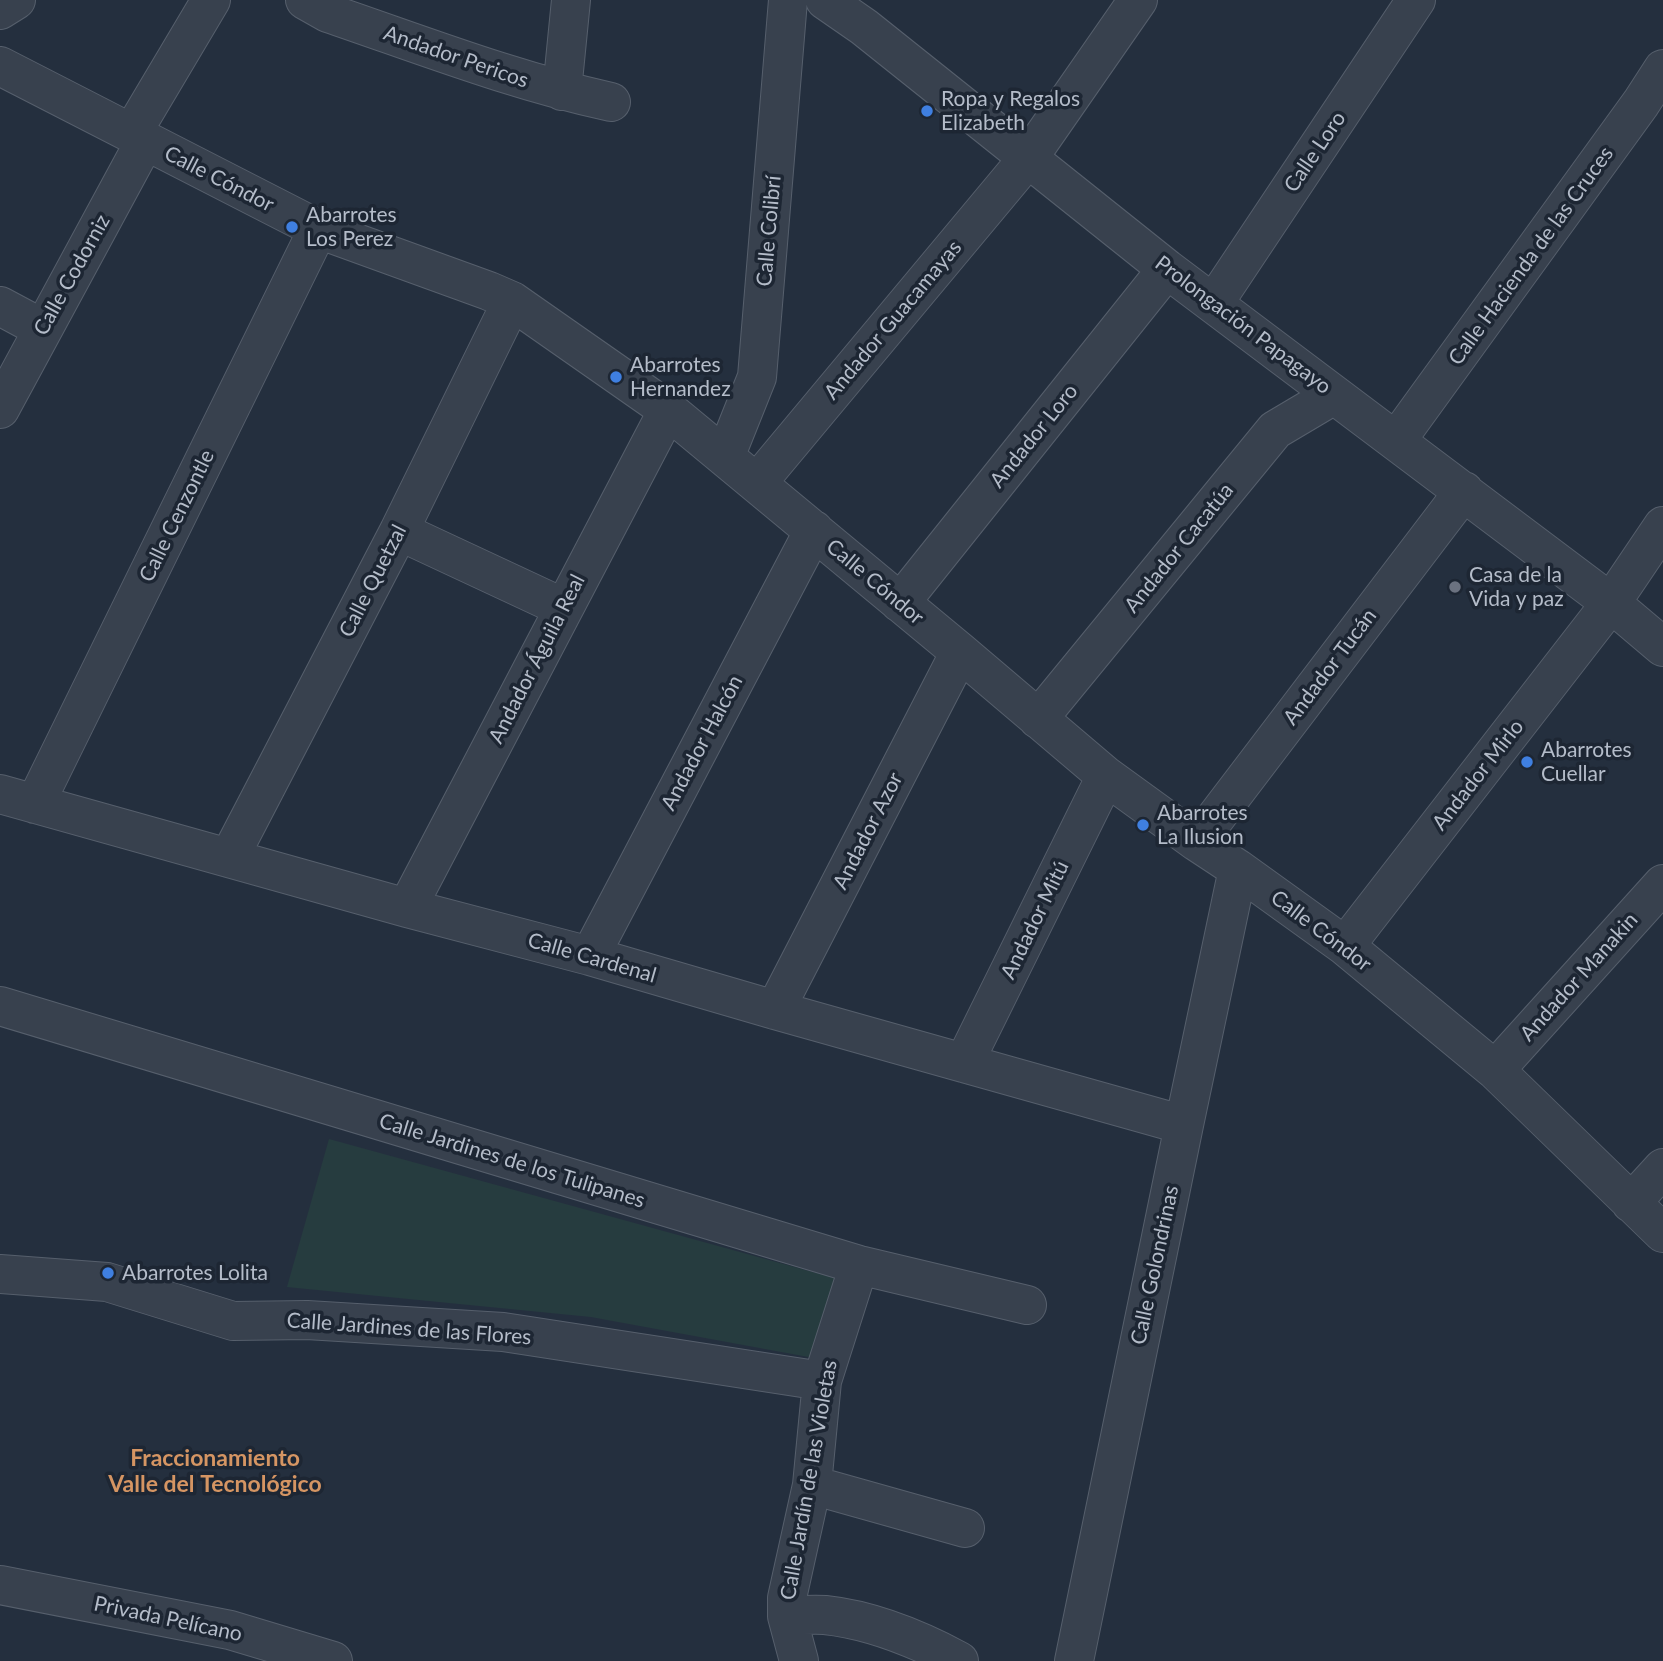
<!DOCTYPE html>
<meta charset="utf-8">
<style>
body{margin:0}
canvas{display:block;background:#242f3e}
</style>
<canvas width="1663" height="1661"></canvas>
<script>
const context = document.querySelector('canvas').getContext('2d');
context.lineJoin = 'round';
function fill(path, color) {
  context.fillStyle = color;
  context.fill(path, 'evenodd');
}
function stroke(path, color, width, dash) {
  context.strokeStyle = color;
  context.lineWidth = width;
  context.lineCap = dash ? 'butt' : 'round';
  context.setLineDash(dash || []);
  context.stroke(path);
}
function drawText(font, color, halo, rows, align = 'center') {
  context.font = font + ' Lato,sans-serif';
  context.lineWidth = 7;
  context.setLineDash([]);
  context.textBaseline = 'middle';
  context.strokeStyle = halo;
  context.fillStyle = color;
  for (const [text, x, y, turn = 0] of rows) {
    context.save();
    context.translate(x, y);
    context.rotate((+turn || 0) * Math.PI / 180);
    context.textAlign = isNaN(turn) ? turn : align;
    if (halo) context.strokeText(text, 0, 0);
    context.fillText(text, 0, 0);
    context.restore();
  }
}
fill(new Path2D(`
 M329 1139 838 1279 814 1358 591 1317 287 1287Z`), '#263c3f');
const minor = new Path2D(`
 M305 0 328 13C422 45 514 81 611 102
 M825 0 864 27 1167 269 1611 603 1663 647
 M0 10 16 0
 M0 66 318 229 489 291 512 301 668 410 960 652 1106 776 1197 842 1238 869 1345 946 1495 1070 1663 1233
 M562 91 571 0
 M132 133 211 0
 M1214 303 1416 0
 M0 306 43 329
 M0 409 145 141
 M1396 441 1641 103 1663 69
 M725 457 757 377 788 0
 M757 483 1029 157 1138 0
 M399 531 564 608
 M900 603 1167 269
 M1038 719 1275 430 1334 395
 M0 794 407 908 590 956 775 1010 1184 1125
 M35 804 318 229
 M1197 842 1464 491
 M229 858 399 531 512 301
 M407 908 668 410
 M1345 946 1611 603 1663 526
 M590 956 814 530
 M0 1006 859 1265 1027 1305
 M775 1010 960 652
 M964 1063 1106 776
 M1495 1070 1663 884
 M1631 1203 1663 1168
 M0 1274 107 1282 233 1321 307 1320 503 1332 822 1381
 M812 1485 965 1528
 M0 1585 230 1630 333 1661
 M787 1616C800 1615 813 1614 825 1615 872 1620 918 1639 959 1661
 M799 1661 787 1616V1598L812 1485 822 1381 859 1265
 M1074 1661 1184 1125 1238 869`);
stroke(minor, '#565f6c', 40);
stroke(minor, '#38414e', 38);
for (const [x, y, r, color] of [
 [927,111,7,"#3f7fe0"],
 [292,227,7,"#3f7fe0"],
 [616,377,7,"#3f7fe0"],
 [1455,587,7,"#6b7280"],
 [1527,762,7,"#3f7fe0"],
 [1143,825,7,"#3f7fe0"],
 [108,1273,7,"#3f7fe0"]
]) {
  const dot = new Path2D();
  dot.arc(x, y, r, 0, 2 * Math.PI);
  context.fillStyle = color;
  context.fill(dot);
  stroke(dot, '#1d2633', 2.5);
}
drawText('21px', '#b4bcc9', '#1d2633', [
 ["Andador Pericos",456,57,19],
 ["Calle Loro",1315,152,-56],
 ["Calle Cóndor",219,179,27],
 ["Calle Colibrí",769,231,-85],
 ["Calle Hacienda de las Cruces",1531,256,-54],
 ["Calle Codorniz",72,275,-61],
 ["Andador Guacamayas",893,320,-50],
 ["Prolongación Papagayo",1243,325,37],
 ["Andador Loro",1034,436,-51],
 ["Calle Cenzontle",177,516,-64],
 ["Andador Cacatúa",1179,548,-51],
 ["Calle Quetzal",373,581,-63],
 ["Calle Cóndor",875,582,40],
 ["Andador Águila Real",537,659,-63],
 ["Andador Tucán",1330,667,-53],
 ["Andador Halcón",702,743,-62],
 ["Andador Mirlo",1478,775,-52],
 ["Andador Azor",868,831,-63],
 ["Andador Mitú",1035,920,-64],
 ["Calle Cóndor",1321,931,37],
 ["Calle Cardenal",592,958,16],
 ["Andador Manakin",1579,977,-48],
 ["Calle Jardines de los Tulipanes",512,1161,17],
 ["Calle Golondrinas",1155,1265,-78],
 ["Calle Jardines de las Flores",409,1329,4],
 ["Calle Jardín de las Violetas",809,1480,-80],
 ["Privada Pelícano",168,1619,12]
]);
drawText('21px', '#b4bcc9', '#1d2633', [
 ["Ropa y Regalos",941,99],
 ["Elizabeth",941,123],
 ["Abarrotes",306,215],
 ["Los Perez",306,239],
 ["Abarrotes",630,365],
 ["Hernandez",630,389],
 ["Casa de la",1469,575],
 ["Vida y paz",1469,599],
 ["Abarrotes",1541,750],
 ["Cuellar",1541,774],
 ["Abarrotes",1157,813],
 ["La Ilusion",1157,837],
 ["Abarrotes Lolita",122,1273]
], 'left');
drawText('bold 23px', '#d59563', '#1d2633', [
 ["Fraccionamiento",215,1459],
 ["Valle del Tecnológico",215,1485]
]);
</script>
